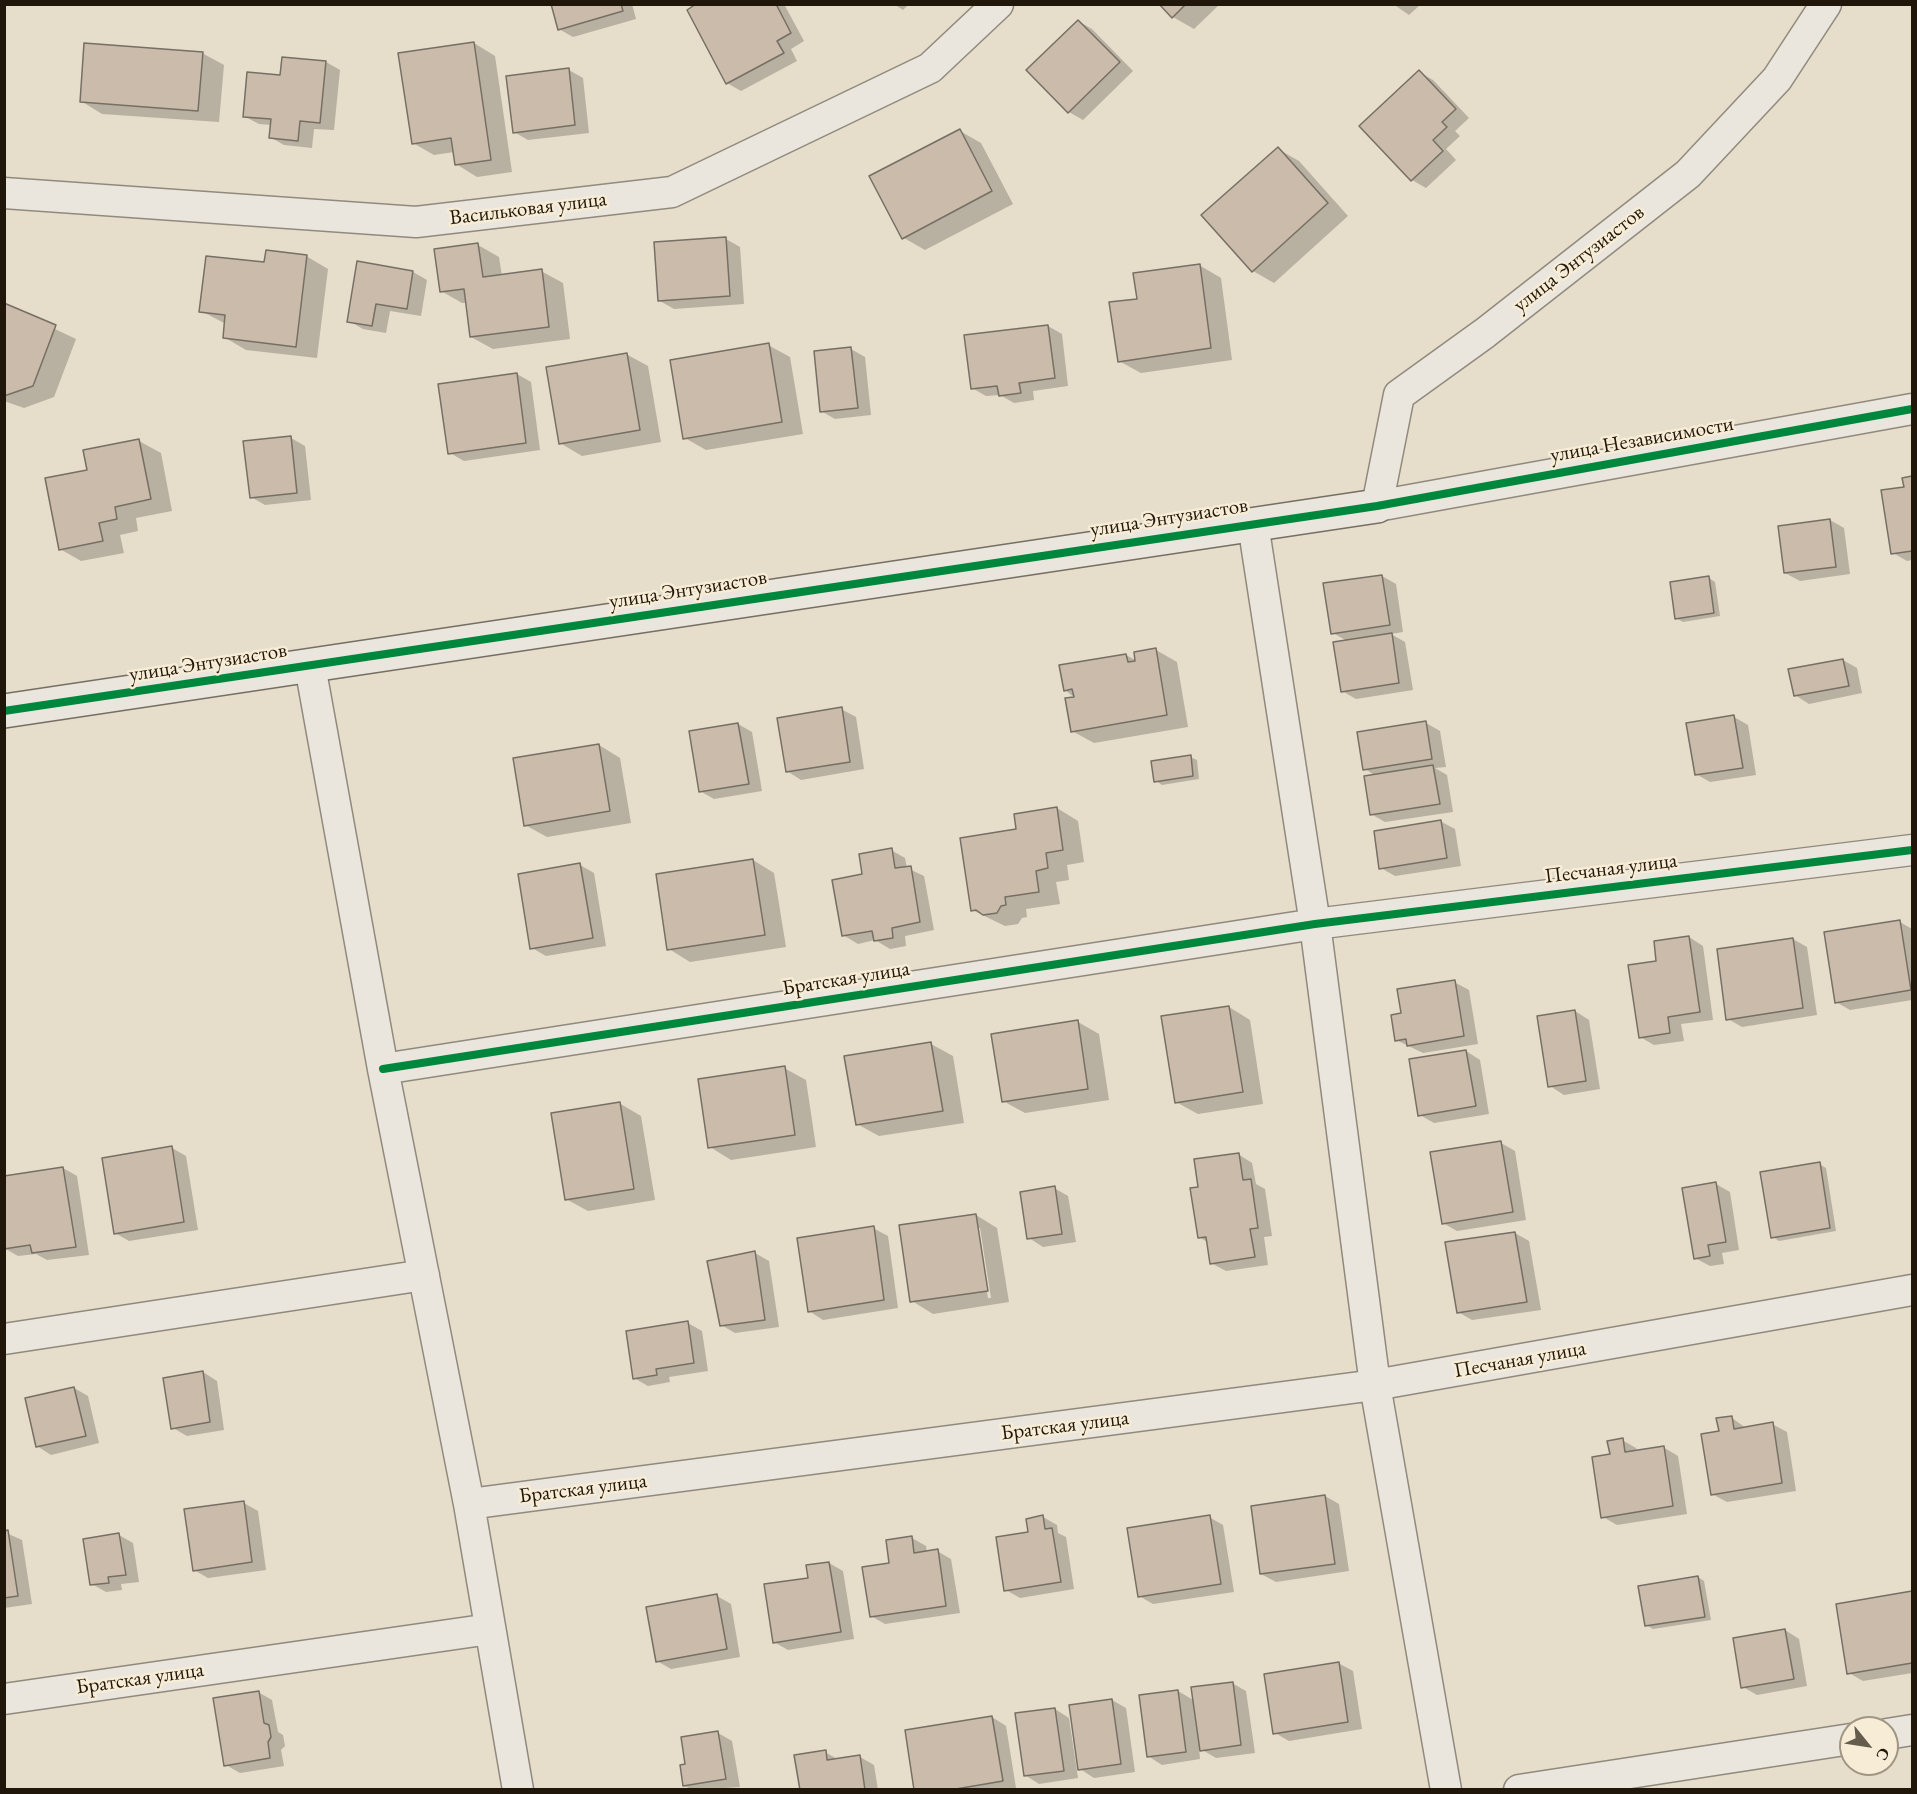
<!DOCTYPE html>
<meta charset="utf-8">
<style>
body{margin:0}
#map{position:relative;width:1917px;height:1794px;overflow:hidden;background:#e6ddca;font-family:"EB Garamond",serif}
canvas{display:block}
.frame{position:absolute;inset:0;border:6px solid #201609;pointer-events:none}
.north{position:absolute;left:1839px;top:1716px;width:60px;height:60px;box-sizing:border-box;background:#f7ecd5;border:2px solid #a19683;border-radius:50%;rotate:120deg;font-size:16px;font-weight:700;line-height:24px;text-align:center;color:#201609}
.north::after{content:'';display:block;margin:auto;width:21px;height:27px;background:#655c4d;clip-path:polygon(50% 0,100% 100%,50% 72%,0 100%)}
</style>
<div id="map">
<canvas width="1917" height="1794"></canvas>
<div class="frame"></div>
<div class="north">С</div>
</div>
<script>
const context = document.querySelector('canvas').getContext('2d');
context.lineJoin = 'round';
function fill(path, color) {
  context.fillStyle = color;
  context.fill(path, 'evenodd');
}
function stroke(path, color, width, dash) {
  context.strokeStyle = color;
  context.lineWidth = width;
  context.lineCap = dash ? 'butt' : 'round';
  context.setLineDash(dash || []);
  context.stroke(path);
}
function drawText(font, color, halo, rows, align = 'center') {
  context.font = font + ' "EB Garamond",serif';
  context.lineWidth = 5;
  context.setLineDash([]);
  context.textBaseline = 'middle';
  context.strokeStyle = halo;
  context.fillStyle = color;
  for (const [text, x, y, turn = 0] of rows) {
    context.save();
    context.translate(x, y);
    context.rotate((+turn || 0) * Math.PI / 180);
    context.textAlign = isNaN(turn) ? turn : align;
    if (halo) context.strokeText(text, 0, 0);
    context.fillText(text, 0, 0);
    context.restore();
  }
}
fill(new Path2D(`
 M552 4H632L636 19 573 37 559 29Z
 M699 4H784L804 41 791 49 797 61 741 91 727 83Z
 M894 4H909L903 10Z
 M1161 4H1220L1194 29 1173 17Z
 M1393 4H1421L1409 15Z
 M1078 21 1092 29 1133 71 1083 120 1069 112Z
 M474 43 495 56 512 172 477 177 456 164 454 152 434 155 413 143Z
 M202 53 224 65 219 122 102 114 81 101Z
 M326 62 340 70 334 130 314 129 312 148 284 145 270 137 272 125 259 124 244 116 282 77Z
 M569 70 583 78 589 133 528 140 514 132Z
 M1419 72 1433 80 1469 118 1455 131 1460 136 1446 149 1456 160 1426 188 1412 180Z
 M960 131 981 143 1013 204 925 250 904 238Z
 M1278 149 1299 161 1348 216 1274 283 1253 271Z
 M726 239 740 247 744 304 674 309 660 301Z
 M478 245 499 257 502 276 541 271 563 283 570 339 493 349 471 337 467 303H462L441 291Z
 M306 256 328 269 317 358 246 350 224 337 226 324 201 311 266 264Z
 M1199 265 1221 278 1232 360 1141 373 1119 361 1138 300Z
 M413 272 427 280 421 316 390 311 386 333 363 329 349 321Z
 M4 305 76 339 54 397 24 408 4 401Z
 M1048 326 1062 334 1068 386 1033 391 1034 400 1014 403 1000 395 986 396 972 388Z
 M768 345 790 357 803 434 706 450 685 438Z
 M851 349 865 357 871 415 835 419 821 411Z
 M626 354 648 366 661 442 582 456 560 443Z
 M517 374 531 382 540 450 464 461 450 453Z
 M291 438 305 446 311 500 265 505 251 497Z
 M139 441 161 453 172 511 136 518 138 531 120 535 124 553 81 561 60 549 88 471Z
 M1912 477V560L1907 561 1893 553 1906 488 1904 479Z
 M1830 520 1844 528 1850 574 1800 581 1785 573Z
 M1382 576 1396 584 1403 632 1391 634 1405 642 1413 690 1356 699 1342 691 1347 641 1333 633Z
 M1709 578 1715 582 1720 616 1683 622 1676 618Z
 M1156 650 1177 662 1188 727 1094 743 1072 731 1075 698 1065 690 1126 655 1137 661Z
 M1843 660 1857 668 1862 693 1809 704 1795 695Z
 M841 709 856 717 864 769 801 780 787 771Z
 M1734 717 1748 725 1756 775 1710 782 1696 774Z
 M1426 723 1440 731 1446 767 1435 768 1447 775 1453 812 1385 822 1371 814 1376 776 1365 769Z
 M738 724 752 732 762 791 714 799 700 791Z
 M599 745 620 758 631 823 547 837 525 825Z
 M1190 757 1197 760 1199 779 1162 785 1156 781Z
 M1057 808 1078 821 1084 862 1067 865 1069 880 1056 882 1060 904 1026 909 1027 917 1022 918 1018 924 1005 926 972 910 1018 830Z
 M1440 821 1455 829 1461 866 1395 876 1381 868Z
 M891 850 905 858 907 868 924 876 934 930 905 936 906 946 890 949 875 940 858 944 843 935 864 876Z
 M753 860 774 873 786 947 690 962 669 949Z
 M580 865 594 873 606 946 546 956 532 948Z
 M1900 922 1912 929V1000L1850 1010 1836 1002Z
 M1689 937 1703 946 1713 1020 1681 1024 1684 1041 1654 1045 1640 1037 1658 962Z
 M1793 939 1807 947 1817 1015 1742 1027 1728 1019Z
 M1454 982 1469 990 1478 1044 1423 1053 1396 1040 1403 1014Z
 M1229 1007 1250 1020 1263 1104 1198 1114 1176 1102Z
 M1575 1011 1589 1020 1600 1089 1564 1095 1550 1086Z
 M1078 1022 1099 1034 1109 1100 1025 1113 1003 1101Z
 M931 1044 953 1056 964 1123 879 1136 857 1124Z
 M1466 1051 1480 1060 1489 1114 1434 1123 1420 1115Z
 M784 1068 806 1080 816 1147 731 1160 710 1147Z
 M619 1103 641 1116 655 1200 588 1211 566 1199Z
 M1501 1143 1515 1151 1526 1220 1457 1231 1443 1223Z
 M172 1148 186 1156 198 1230 129 1241 115 1233Z
 M1238 1154 1252 1163 1256 1184 1265 1189 1272 1236 1264 1237 1268 1265 1226 1271 1211 1263 1209 1243 1199 1237V1188Z
 M1819 1164 1826 1168 1836 1231 1779 1241 1773 1237Z
 M63 1168 77 1176 89 1255 47 1260 36 1254 18 1256 4 1248Z
 M1716 1184 1730 1192 1739 1250 1722 1253 1724 1264 1710 1266 1695 1258Z
 M1054 1188 1068 1196 1076 1242 1043 1247 1029 1238Z
 M976 1215 997 1228 1009 1302 933 1314 912 1301ZM977 1228H980L991 1298H988Z
 M873 1228 888 1236 898 1308 823 1320 809 1311Z
 M1515 1233 1529 1241 1541 1310 1472 1320 1458 1312Z
 M755 1253 769 1261 779 1327 735 1333 721 1325Z
 M688 1323 702 1331 708 1371 669 1377 670 1382 648 1386 634 1378Z
 M203 1372 217 1381 224 1430 187 1436 173 1428Z
 M74 1388 88 1396 99 1443 51 1455 37 1446Z
 M1732 1418 1746 1428 1772 1424 1787 1432 1796 1491 1727 1502 1712 1494 1720 1432Z
 M1622 1440 1636 1448 1637 1452 1663 1447 1678 1456 1687 1514 1617 1525 1603 1517Z
 M1325 1496 1339 1504 1349 1571 1276 1582 1261 1574Z
 M244 1503 258 1511 266 1570 208 1578 194 1570Z
 M1043 1517 1057 1525 1058 1533 1066 1537 1074 1589 1020 1598 1006 1590 1030 1533Z
 M1209 1517 1223 1525 1234 1592 1153 1604 1139 1596Z
 M4 1532 22 1540 32 1604 4 1608Z
 M119 1535 133 1543 139 1582 121 1584 122 1590 106 1592 92 1584Z
 M912 1538 926 1546 927 1552 937 1551 951 1559 960 1613 885 1624 871 1616 891 1564Z
 M829 1563 843 1571 854 1639 788 1650 774 1642 810 1579Z
 M1698 1577 1704 1581 1711 1620 1653 1629 1646 1625Z
 M1912 1592V1673L1863 1681 1849 1673 1838 1605Z
 M717 1596 731 1604 740 1657 671 1669 657 1661Z
 M1785 1630 1799 1639 1807 1686 1757 1695 1743 1687Z
 M1338 1663 1353 1671 1362 1729 1289 1741 1275 1733Z
 M1232 1683 1246 1691 1255 1753 1216 1758 1199 1748 1200 1759 1162 1765 1148 1756 1178 1691 1195 1701Z
 M258 1692 272 1700 278 1732 283 1735 285 1746 281 1750 284 1766 240 1773 226 1765Z
 M1112 1700 1126 1708 1135 1772 1094 1778 1080 1769Z
 M1055 1709 1069 1718 1078 1778 1039 1784 1025 1775Z
 M992 1717 1006 1726 1016 1788 916 1790Z
 M718 1733 732 1741 740 1787 692 1790 685 1786 687 1765Z
 M825 1752 839 1760 860 1757 874 1765 878 1790H801Z`), '#0003');
const building = new Path2D(`
 M551 4H621L623 11 558 30Z
 M696 4H776L791 33 777 41 784 53 726 84 687 10Z
 M1159 4H1186L1172 18Z
 M1078 20 1120 62 1068 113 1026 70Z
 M474 42 491 160 455 165 451 138 412 144 398 53Z
 M84 43 203 52 198 111 80 102Z
 M282 57 326 61 320 123 300 121 298 141 269 138 271 119 243 117 247 72 280 75Z
 M569 68 575 125 513 133 506 76Z
 M1419 70 1456 109 1442 122 1447 127 1433 140 1443 151 1411 181 1359 126Z
 M960 129 992 191 902 239 869 176Z
 M1278 147 1328 203 1252 272 1201 215Z
 M726 237 730 296 658 301 654 242Z
 M478 243 483 277 542 269 549 327 470 337 464 289 440 292 434 249Z
 M266 250 307 255 296 347 223 338 225 315 199 312 206 256 264 262Z
 M357 261 413 271 407 309 376 304 372 326 347 322Z
 M1200 264 1211 348 1118 362 1109 302 1137 299 1133 273Z
 M4 303 56 325 33 386 4 396Z
 M1048 325 1055 378 1019 383 1021 393 999 396 997 386 971 389 964 335Z
 M769 343 782 422 683 439 670 360Z
 M851 347 858 408 820 412 814 351Z
 M627 353 640 430 559 444 546 367Z
 M517 373 526 443 448 454 438 384Z
 M291 436 297 493 250 498 243 441Z
 M139 439 151 499 115 507 117 519 99 523 103 541 59 550 45 478 87 470 83 450Z
 M1912 476V551L1891 554 1881 490 1904 487 1902 478Z
 M1830 519 1836 567 1784 573 1778 526Z
 M1382 575 1390 625 1331 634 1323 583Z
 M1709 576 1714 613 1675 619 1670 582Z
 M1392 633 1399 683 1341 692 1333 642Z
 M1156 648 1167 715 1071 732 1065 698 1074 697 1072 689 1064 691 1059 665 1126 654 1128 662 1135 661 1134 652Z
 M1843 659 1849 686 1794 696 1788 669Z
 M842 707 850 762 786 772 777 718Z
 M1734 715 1743 768 1695 775 1686 723Z
 M1426 721 1432 759 1363 770 1357 732Z
 M738 723 749 784 699 792 689 731Z
 M599 744 610 811 524 826 513 758Z
 M1191 755 1193 776 1154 782 1151 761Z
 M1433 765 1440 804 1370 815 1364 776Z
 M1057 807 1063 850 1046 853 1048 868 1036 871 1039 892 1005 897 1006 905 1001 906 997 913 983 915 976 910 971 911 960 838 1016 829 1014 814Z
 M1441 820 1447 858 1379 869 1374 831Z
 M892 848 895 868 911 866 920 922 892 928 893 938 874 941 872 931 842 936 832 880 862 874 859 854Z
 M753 859 765 935 667 950 656 874Z
 M580 863 593 938 530 949 518 874Z
 M1900 920 1911 990 1835 1003 1824 932Z
 M1689 936 1700 1012 1668 1017 1670 1033 1639 1038 1628 965 1656 961 1654 941Z
 M1793 938 1803 1008 1726 1020 1717 949Z
 M1455 980 1464 1036 1407 1046 1406 1039 1395 1041 1391 1015 1401 1013 1397 989Z
 M1229 1006 1243 1092 1175 1103 1161 1016Z
 M1575 1010 1586 1081 1548 1087 1537 1016Z
 M1078 1020 1088 1089 1002 1102 991 1034Z
 M931 1042 943 1111 856 1125 844 1056Z
 M1466 1050 1476 1106 1418 1116 1409 1059Z
 M785 1066 795 1135 708 1148 698 1079Z
 M620 1102 634 1189 565 1200 551 1113Z
 M1501 1141 1513 1212 1442 1224 1430 1152Z
 M172 1146 184 1222 114 1234 102 1158Z
 M1239 1153 1243 1180 1251 1179 1258 1228 1250 1229 1255 1257 1210 1264 1206 1237 1198 1238 1190 1188 1198 1187 1194 1159Z
 M1820 1162 1830 1228 1771 1238 1760 1172Z
 M63 1167 76 1247 32 1253 30 1245 4 1249V1176Z
 M1716 1182 1726 1242 1708 1245 1710 1256 1694 1259 1682 1188Z
 M1055 1186 1062 1234 1027 1239 1020 1192Z
 M976 1214 988 1291 910 1302 899 1225Z
 M874 1226 884 1300 808 1312 797 1238Z
 M1515 1232 1527 1302 1457 1313 1445 1242Z
 M755 1251 765 1320 720 1326 707 1261Z
 M688 1321 694 1363 656 1369 657 1375 633 1379 626 1331Z
 M203 1371 210 1422 171 1429 163 1378Z
 M74 1387 86 1436 36 1447 25 1398Z
 M1732 1416 1734 1429 1773 1422 1782 1483 1711 1495 1701 1434 1719 1431 1716 1418Z
 M1623 1438 1625 1452 1664 1446 1673 1506 1601 1518 1592 1457 1610 1454 1607 1441Z
 M1325 1495 1335 1564 1260 1574 1251 1506Z
 M244 1501 252 1562 193 1571 184 1509Z
 M1043 1515 1045 1529 1052 1528 1061 1582 1004 1591 996 1537 1028 1532 1026 1519Z
 M1210 1515 1221 1584 1138 1597 1127 1528Z
 M8 1530 18 1596 4 1598V1531Z
 M119 1533 126 1575 108 1577 109 1583 90 1585 83 1539Z
 M912 1536 914 1553 938 1549 946 1606 870 1617 862 1567 889 1563 886 1540Z
 M829 1562 841 1632 773 1643 764 1584 808 1578 806 1565Z
 M1698 1576 1705 1617 1645 1626 1638 1586Z
 M1912 1591V1663L1847 1674 1836 1604Z
 M717 1594 727 1649 656 1662 646 1607Z
 M1785 1629 1794 1679 1741 1688 1733 1638Z
 M1339 1662 1348 1722 1273 1734 1264 1674Z
 M1233 1682 1241 1745 1200 1751 1191 1687Z
 M1178 1690 1186 1752 1147 1757 1139 1695Z
 M259 1691 264 1723 269 1725 271 1737 268 1742 270 1758 224 1766 213 1698Z
 M1112 1699 1121 1764 1078 1770 1069 1705Z
 M1055 1708 1064 1771 1024 1776 1015 1713Z
 M992 1716 1003 1781 950 1790H914L905 1730Z
 M718 1731 726 1779 683 1786 680 1765 685 1764 681 1737Z
 M826 1750 827 1760 860 1755 865 1790H800L794 1755Z`);
fill(building, '#cbbbab');
stroke(building, '#756f64', 1.5);
const street = new Path2D(`
 M1826 4 1777 79 1688 174 1485 333 1399 395 1377 506 1912 409
 M4 193 416 222 672 192 930 68 998 4
 M1253 524 1315 924 1375 1385 1446 1790
 M310 666 383 1069 469 1504 518 1790
 M383 1069 1315 924 1912 850
 M4 1339 424 1275
 M469 1504 1375 1385 1912 1290
 M4 1699 490 1629
 M1887 1734 1912 1730
 M1519 1790 1851 1739`);
const secondary = new Path2D(`
 M4 711 1377 506`);
stroke(street, '#908a7e', 33);
stroke(secondary, '#756f64', 36);
stroke(street, '#ebe6dd', 30);
stroke(secondary, '#ebe6dd', 33);
stroke(new Path2D(`
 M4 711 1377 506 1912 409
 M383 1069 1315 924 1912 850`), '#00873e', 8);
drawText('21px', '#201609', '#f7ecd5', [
 ["Васильковая улица",528,209,-7],
 ["улица Энтузиастов",1579,259,-38],
 ["улица Независимости",1642,440,-10],
 ["улица Энтузиастов",1169,518,-9],
 ["улица Энтузиастов",688,590,-9],
 ["улица Энтузиастов",208,663,-9],
 ["Песчаная улица",1611,869,-7],
 ["Братская улица",846,979,-9],
 ["Песчаная улица",1520,1360,-10],
 ["Братская улица",1065,1426,-7],
 ["Братская улица",583,1489,-7],
 ["Братская улица",140,1679,-8]
]);
</script>
